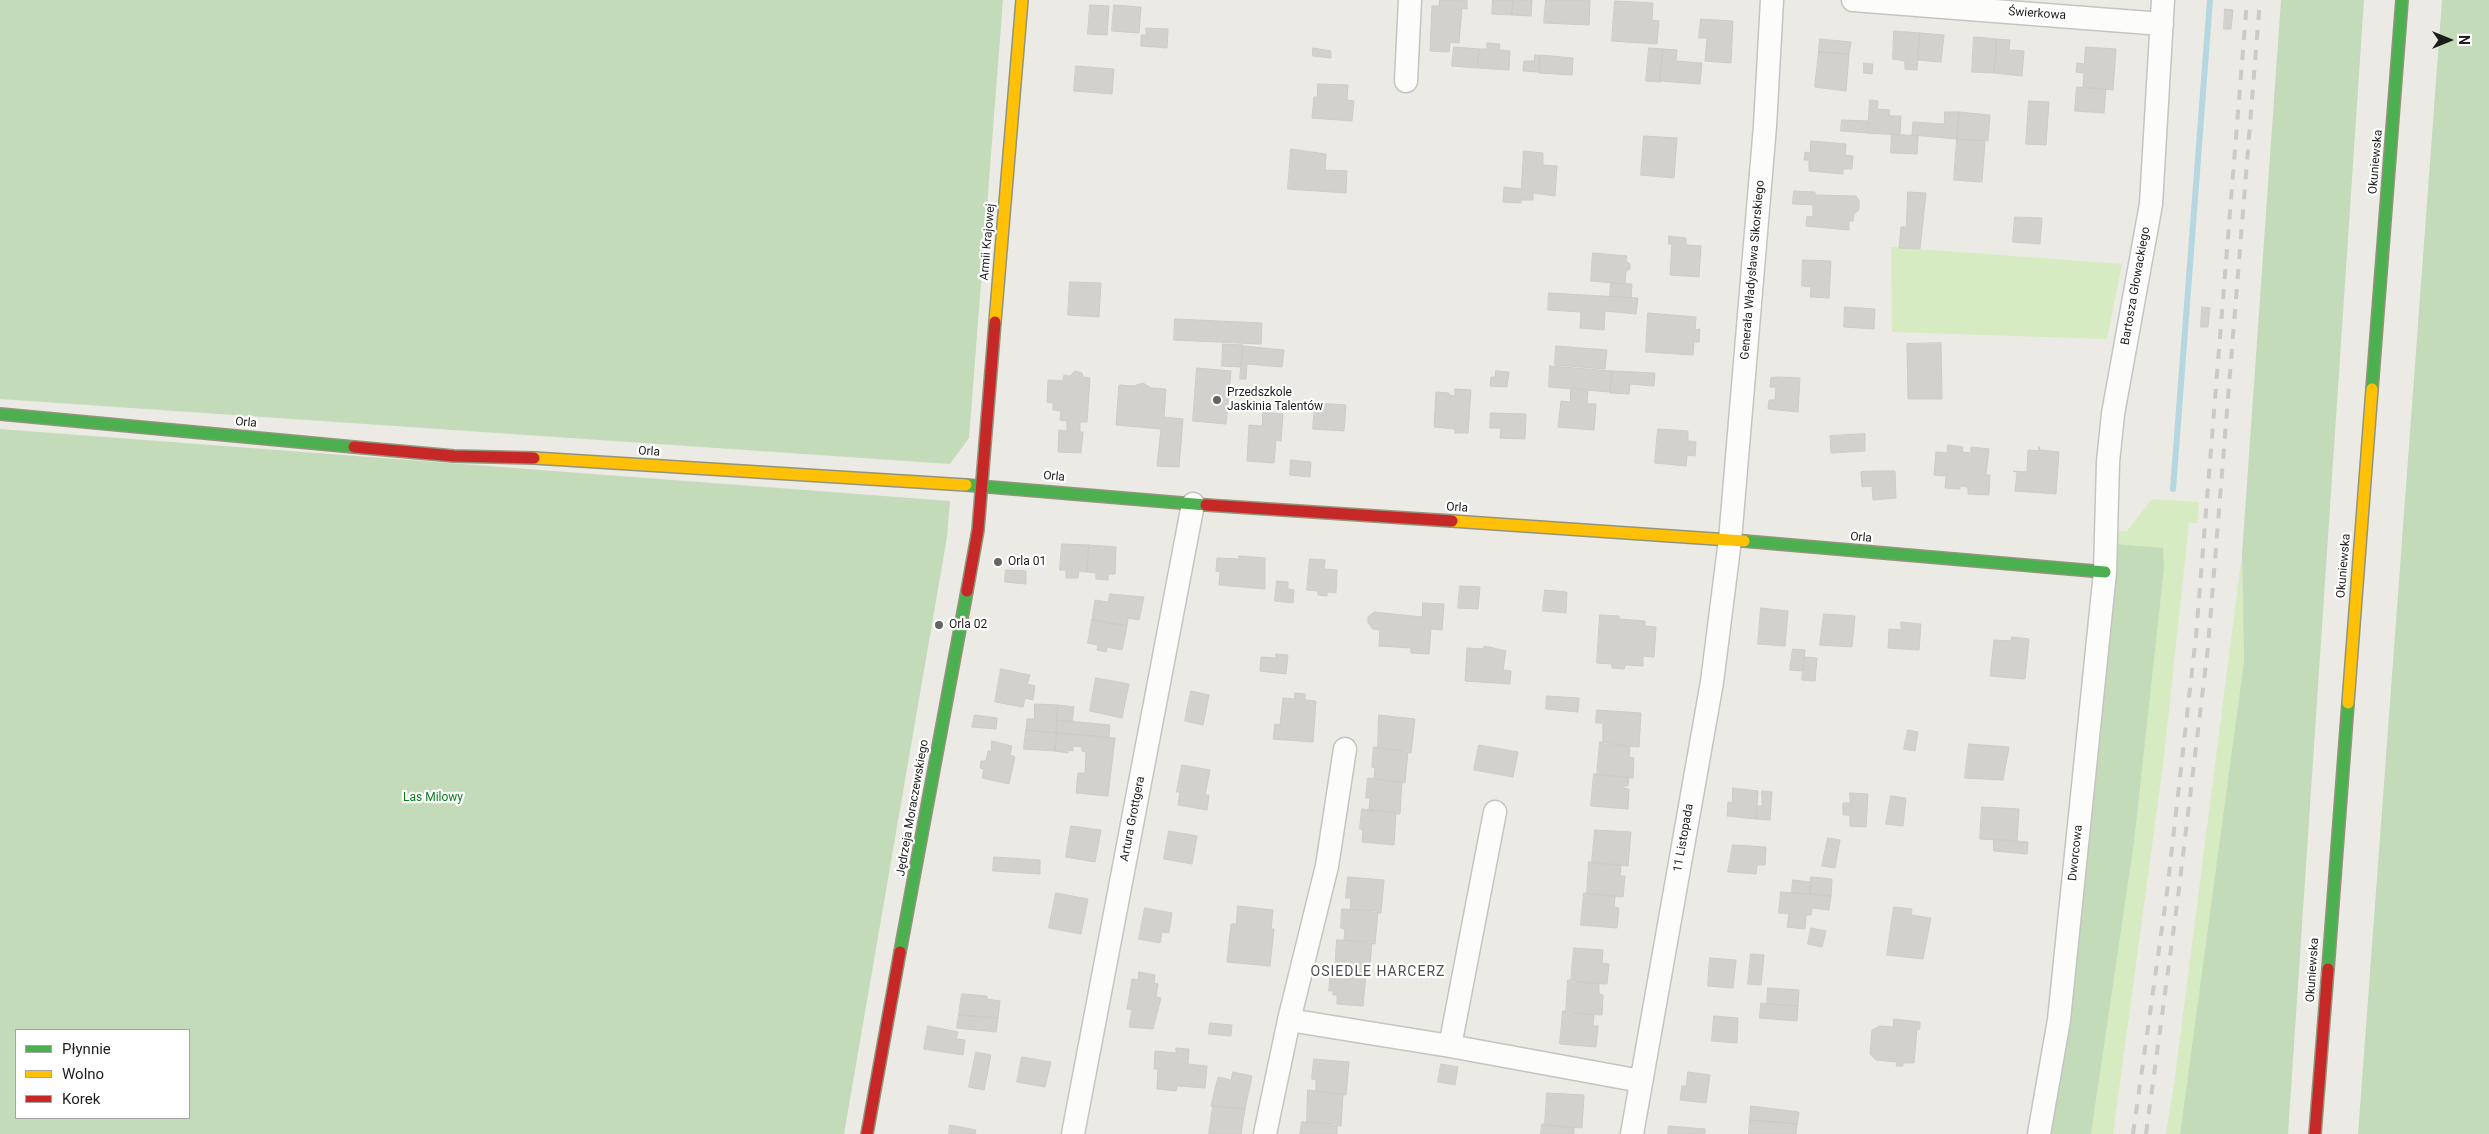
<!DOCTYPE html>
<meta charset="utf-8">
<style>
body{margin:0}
#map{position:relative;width:2489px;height:1134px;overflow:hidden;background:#ebeae5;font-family:Roboto,sans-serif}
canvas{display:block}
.legend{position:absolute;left:15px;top:1029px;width:175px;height:90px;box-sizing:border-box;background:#fff;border:1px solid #a5a5a5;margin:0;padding:6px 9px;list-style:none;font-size:15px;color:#1d1d1d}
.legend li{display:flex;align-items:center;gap:10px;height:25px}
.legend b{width:25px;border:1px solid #a5a5a5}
.north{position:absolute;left:2424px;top:15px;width:50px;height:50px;-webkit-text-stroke:4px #fff;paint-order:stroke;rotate:90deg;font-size:14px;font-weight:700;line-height:20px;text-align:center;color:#1d1d1d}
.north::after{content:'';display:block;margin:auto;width:18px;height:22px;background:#1d1d1d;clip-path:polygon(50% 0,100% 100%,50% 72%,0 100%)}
</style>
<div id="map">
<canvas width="2489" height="1134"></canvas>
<ul class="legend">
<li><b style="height:6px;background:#4caf50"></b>Płynnie</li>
<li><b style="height:6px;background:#ffc107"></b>Wolno</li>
<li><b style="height:6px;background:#c62828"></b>Korek</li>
</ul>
<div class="north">N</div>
</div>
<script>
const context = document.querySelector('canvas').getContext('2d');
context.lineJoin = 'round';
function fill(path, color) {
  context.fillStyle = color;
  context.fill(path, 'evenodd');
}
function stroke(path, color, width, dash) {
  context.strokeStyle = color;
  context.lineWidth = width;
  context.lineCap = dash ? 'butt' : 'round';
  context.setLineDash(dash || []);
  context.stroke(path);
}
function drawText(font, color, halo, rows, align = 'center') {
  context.font = font + ' Roboto,sans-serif';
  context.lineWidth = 4.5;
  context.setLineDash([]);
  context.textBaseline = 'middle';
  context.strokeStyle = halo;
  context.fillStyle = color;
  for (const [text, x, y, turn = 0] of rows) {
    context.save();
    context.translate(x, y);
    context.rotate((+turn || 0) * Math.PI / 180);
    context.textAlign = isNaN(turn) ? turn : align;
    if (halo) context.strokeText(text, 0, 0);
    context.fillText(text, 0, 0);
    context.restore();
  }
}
fill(new Path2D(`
 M1891 247 2122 264 2107 339 1892 332Z
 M2152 499 2199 502 2198 523H2189L2164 757 2113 1134H2091L2134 843 2164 569 2115 544 2114 531H2127Z
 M2242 554 2244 661 2180 1134H2166L2174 1085Z`), '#d6ebc2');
fill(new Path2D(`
 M0 0H1003L969 438 950 464 0 399Z
 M2281 0H2364L2288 1134H2180L2244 661 2242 554Z
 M2442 0H2489V1134H2358Z
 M0 429 950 501 947 537 844 1134H0ZM16 1030H189V1118H16Z
 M2115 544 2163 548 2164 569 2134 843 2091 1134H2050Z`), '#c4dbb9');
stroke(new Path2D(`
 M2173 489 2210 0`), '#b6d6e0', 6);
const building = new Path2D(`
 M1440 0H1467V9L1462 8 1459 43 1450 42 1449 52 1430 51 1432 6H1439Z
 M1493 0H1513L1512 15 1492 14Z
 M1513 0H1532L1531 16 1512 15Z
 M1546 0H1590L1589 25 1544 23Z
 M1615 1 1653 3 1652 20 1659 21 1657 44 1612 41Z
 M1090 5 1109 6 1107 35 1088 34Z
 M1114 5 1141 7 1139 33 1112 31Z
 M2225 9 2233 10 2231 29H2224Z
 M1701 19 1733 21 1731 63 1705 61 1707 38H1699Z
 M1146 28 1168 29 1167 48 1141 46V35H1146Z
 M1894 31 1920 33 1917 70 1905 69V61L1893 59Z
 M1920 33 1944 35 1941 62 1918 60Z
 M1974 37 1997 39 1994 73 1972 72Z
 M1820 39 1851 42 1849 54 1819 52Z
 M1997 39 2010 40 2009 50 2024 51 2022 76 1994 73Z
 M1487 43 1500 44 1499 50 1510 51 1509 70 1478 68 1479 49H1487Z
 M1454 47 1479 49 1477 68 1452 66Z
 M2086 47 2116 49 2113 90 2083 87 2084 73 2076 72 2077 63 2084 64Z
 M1313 48 1331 51V58L1313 56Z
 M1649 48 1663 49 1660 82 1646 81Z
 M1663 49 1677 50 1676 61 1702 63 1700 84 1660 81Z
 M1819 52 1849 54 1846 91 1815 87Z
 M1535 55 1540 56 1539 72 1523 71 1524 61H1534Z
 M1540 55 1573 58 1572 75 1539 73Z
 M1864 63 1873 64 1872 74 1864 73Z
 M1076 66 1114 69 1112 94 1074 91Z
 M1318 84 1348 85 1347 100 1354 101 1352 121 1312 118 1314 97H1317Z
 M2077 87 2106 89 2104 113 2075 111Z
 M1870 100 1878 101 1877 109 1890 110 1889 116H1901L1900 135 1868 133Z
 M2029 101 2049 102 2046 145 2026 144Z
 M1945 112H1959L1957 139 1912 135 1913 122 1944 124Z
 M1959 112 1990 115 1988 141 1957 139Z
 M1842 120 1868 121V133L1841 131Z
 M1892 134 1918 136 1917 154 1891 153Z
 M1644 136 1677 138 1674 178 1641 175Z
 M1957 139 1985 141 1982 182 1954 180Z
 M1811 141 1846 144 1845 155 1853 156 1852 169H1843V174L1809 171V160H1804L1805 152 1810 153Z
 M1291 149 1326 154 1325 170 1347 171 1346 193 1288 189Z
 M1524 151 1543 153V165L1557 166 1555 196 1533 193V200H1521V203L1503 202 1504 187 1521 189Z
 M1794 191 1815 192V195L1856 196 1859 200V210L1854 214 1853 221H1849V230L1806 226 1807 216 1813 217V205L1793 204Z
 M1908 192 1926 193 1920 249 1899 248 1901 227H1906Z
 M2015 217 2042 218 2040 244 2013 242Z
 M1669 236 1686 238V245L1701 246 1699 277 1670 275 1672 244H1669Z
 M1593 253 1627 256 1626 261 1630 264V269L1626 271 1625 284 1591 281Z
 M1803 260 1831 261 1829 298 1810 297 1811 287 1802 286Z
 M1070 282 1101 283 1099 317 1068 315Z
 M1611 283 1632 284 1631 298 1610 296Z
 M1549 293 1638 298 1636 314 1605 311 1604 330 1580 328 1581 312 1548 310Z
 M1845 307 1875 309 1874 329 1844 327Z
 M2202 307 2210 308 2208 327H2201Z
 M1648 313 1696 317 1695 330 1700 329 1699 342H1694L1693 355 1646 352Z
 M1175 319 1262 323 1261 344 1174 340Z
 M1941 343 1942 399H1908L1907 344Z
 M1223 344 1243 345 1241 367 1222 366Z
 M1243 346 1284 350 1282 367 1247 364 1246 379H1240Z
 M1556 346 1607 350 1605 369 1555 365Z
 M1550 366 1612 371 1610 392 1549 387Z
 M1197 368 1231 371 1226 424 1193 421Z
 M1075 371 1082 373 1083 377 1090 378 1087 422H1080V432H1083L1081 453 1058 452 1059 430 1067 431V421L1060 420 1061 411 1053 410V403L1047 402 1048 380 1063 381 1064 375 1070 376Z
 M1496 371 1509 372 1507 387 1490 386 1491 377H1495Z
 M1612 371 1655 373 1654 386 1630 384 1629 394 1610 393Z
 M1777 377 1800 378 1798 412 1768 409 1769 400H1775L1776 387H1770L1771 378Z
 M1143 383 1151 388 1166 389 1164 417 1183 419 1179 467 1157 466 1161 429 1116 425 1119 385 1134 386Z
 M1571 388 1588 390 1587 404H1596L1594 430 1558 427 1561 401 1570 402Z
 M1455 389 1471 390 1468 433H1455V429L1434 427 1436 392 1449 393V395L1455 396Z
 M1315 403 1346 405 1344 431 1313 429Z
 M1263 412 1283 414 1281 441 1276 440 1274 463 1247 461 1249 425 1262 426Z
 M1491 413 1526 414 1525 439 1500 438 1501 428H1490Z
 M1658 429 1688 431V441L1696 442 1695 456 1687 455 1686 466 1655 463Z
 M1865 434V451L1831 453 1830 436Z
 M1948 445 1963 447 1962 452 1971 453V447L1989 449 1986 475H1990L1989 495 1968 494V487L1960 486V489L1945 488 1946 476 1934 475 1936 452 1947 453Z
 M2039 447 2040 450 2059 452 2056 494 2015 491 2017 472 2013 471 2027 472 2028 450 2038 451Z
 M1291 460 1311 462 1310 477 1290 475Z
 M1877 471H1895L1896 498 1873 500 1872 486 1862 487 1861 472Z
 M1062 544 1089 545 1087 572 1079 571 1078 578H1066V570H1060Z
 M1089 545 1116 547 1115 574H1108V580L1096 579V573L1087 572Z
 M1239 556 1265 558V589L1219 585 1220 572 1216 571 1217 558 1239 559Z
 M1310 559 1325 560 1324 569 1337 570 1336 593 1327 592V596L1318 595V591L1307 590Z
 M1006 570 1026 571V584L1005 582Z
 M1277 581 1288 582V589L1294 590 1293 603 1275 601Z
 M1460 586 1480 587 1478 609 1458 608Z
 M1545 590 1567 592 1566 613 1543 611Z
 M1110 594 1144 597 1139 620 1128 618 1127 626 1092 620 1095 600 1108 602Z
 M1423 603 1444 604 1442 630 1431 629 1429 654 1411 653V648L1379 646 1380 630 1373 629 1368 623V617L1374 612 1422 617Z
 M1761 608 1788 611 1785 646 1758 644Z
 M1824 614 1855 616 1852 647 1820 645Z
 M1600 615 1619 616V619L1645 621V626L1656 627 1654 657 1643 656V666L1625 665 1624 669 1612 668V664L1597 663Z
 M1092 620 1127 626 1122 650 1107 647 1106 652 1097 650 1098 645 1088 643Z
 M1901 622 1921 624 1919 650 1888 648 1889 629 1901 630Z
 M2012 637 2029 639 2025 679 1990 676 1994 640 2011 641Z
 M1485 646 1506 651 1503 670 1511 671 1510 684 1465 681 1467 648 1482 649Z
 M1793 649 1805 650 1803 671 1790 670Z
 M1276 654 1288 655 1286 674 1260 671 1261 657 1276 658Z
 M1804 657 1817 658 1815 681 1802 680Z
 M1001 669 1030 675 1027 684 1035 686 1033 700 1025 698 1023 707 995 702Z
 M1096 678 1129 684 1122 718 1090 711Z
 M1191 691 1209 695 1203 725 1185 721Z
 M1295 693 1305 694V700L1316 701 1313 742 1273 739 1275 724 1280 725 1283 698 1294 699Z
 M1547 696 1579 698 1578 712 1546 709Z
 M1035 704 1058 705 1056 733 1026 730 1027 719H1034Z
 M1058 705 1074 707 1072 722 1057 720Z
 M1597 710 1641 713 1639 747 1603 744V723H1596Z
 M975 715 997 718 996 729 972 727Z
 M1379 715 1415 719 1411 753 1378 747Z
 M1057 720 1110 725 1109 737 1056 733Z
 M1026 730 1057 733 1055 751 1024 749Z
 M1908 730 1918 732 1915 751 1904 749Z
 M1057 733 1115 738 1108 796 1076 793 1078 773H1085L1086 752 1082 751V747L1073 746V751L1068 750V753L1055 751Z
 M992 741 1012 746 1010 755 1015 757 1009 784 982 778 984 769 980 768 981 761H986L988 751H991Z
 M1600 742 1630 746 1629 757 1634 758 1633 778 1597 775Z
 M1969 744 2009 747 2003 780 1965 778Z
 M1479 745 1518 752 1513 777 1474 770Z
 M1374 747 1408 751 1405 783 1374 779 1375 768 1372 767Z
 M1182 765 1210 770 1205 795H1209L1207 810 1178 805 1180 792H1177Z
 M1594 774 1629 777 1628 786H1624V788L1629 789 1628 809 1591 806Z
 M1368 778 1402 782 1400 814 1369 810 1370 798H1366Z
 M1733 788 1758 791 1756 819 1727 816 1728 802 1732 803Z
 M1762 791 1772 792 1770 820 1756 819 1757 806H1762Z
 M1850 793 1868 794 1866 827 1850 826V815H1843V803H1850Z
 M1891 796 1906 798 1903 826 1886 824Z
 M1982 807 2019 809 2017 841 1980 839Z
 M1362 809 1396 813 1394 845 1362 842 1363 830 1360 829Z
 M1071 826 1101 830 1095 862 1066 857Z
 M1595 830 1631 832 1628 866 1592 863Z
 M1169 831 1197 836 1192 864 1164 859Z
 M1828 838 1840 840 1835 868 1822 866Z
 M1994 839 2028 842 2027 854 1994 851Z
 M1733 845 1766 847 1765 865H1757L1756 874 1728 872Z
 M994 857 1040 860V874L993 871Z
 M1589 862 1621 865 1620 876H1625L1623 897 1587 894Z
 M1348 877 1384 880 1381 913 1350 909 1351 898H1346Z
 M1811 877 1832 879 1831 896 1810 894Z
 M1793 880 1811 882 1810 894 1792 893Z
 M1781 892 1831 896 1829 910 1812 908 1811 915H1806L1805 929 1787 927 1789 914 1779 913Z
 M1056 893 1088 899 1081 934 1049 928Z
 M1584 893 1615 896 1614 907 1619 908 1617 928 1581 925Z
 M1238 906 1273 910 1271 929H1274L1270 966 1227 962 1231 924H1236Z
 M1894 907 1912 909 1911 915 1931 918 1923 959 1887 955Z
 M1145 908 1172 913 1169 933 1162 932 1160 943 1139 939Z
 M1342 909 1378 911 1375 944 1344 940 1345 929 1341 928Z
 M1811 928 1826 931 1822 947 1808 944Z
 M1337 940 1372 942 1369 975 1335 971Z
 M1574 948 1603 950 1602 963 1609 964 1607 984 1571 982Z
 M1751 954 1764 955 1761 985 1748 984Z
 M1710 958 1736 960 1733 988 1708 986Z
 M1331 971 1366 974 1363 1006 1337 1004V995H1333V991H1329Z
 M1139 972 1155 975 1154 983 1158 984 1156 997 1161 998 1153 1029 1129 1027 1132 1010 1127 1009 1132 979 1138 980Z
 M1568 980 1599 984V994L1603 995 1602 1015 1566 1013Z
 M1768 988 1799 990 1798 1006 1767 1004Z
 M962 994 987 996V999L1000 1001 998 1018 959 1015Z
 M1761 1003 1798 1006 1797 1021 1760 1018Z
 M1563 1011 1594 1015 1593 1026H1598L1596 1047 1560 1044Z
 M959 1015 998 1018 996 1032 957 1028Z
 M1714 1016 1738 1018 1737 1043 1712 1041Z
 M1894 1019 1920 1022V1029H1917L1914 1063H1903V1066H1896L1897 1062 1876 1060 1870 1054 1872 1030 1880 1026 1893 1027Z
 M1210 1023 1232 1025 1231 1036 1209 1034Z
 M928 1026 958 1032 956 1039 965 1040 963 1055 924 1049Z
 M1176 1048 1189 1049 1188 1064 1207 1066 1205 1088 1177 1086 1176 1091 1157 1089 1158 1069H1154L1155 1051 1176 1053Z
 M976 1052 991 1055 984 1090 969 1087Z
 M1022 1057 1051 1062 1045 1087 1017 1082Z
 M1314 1059 1349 1062 1346 1095 1316 1091V1080L1312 1079Z
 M1441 1064 1458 1067 1455 1085 1438 1082Z
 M1233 1072 1252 1076 1245 1109 1211 1106 1218 1077 1231 1080Z
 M1688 1072 1710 1075 1706 1103 1680 1100 1682 1086H1686Z
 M1308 1090 1343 1094 1341 1126 1307 1122Z
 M1547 1093 1584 1095 1582 1128 1545 1125Z
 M1213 1106 1245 1109 1241 1134H1209Z
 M1751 1106 1799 1112 1797 1124 1750 1120Z
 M1750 1120 1797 1124 1796 1134H1749Z
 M1302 1122 1337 1124V1134H1300Z
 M1542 1124 1574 1128V1134H1541Z
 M950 1125 976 1130 975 1134H949Z
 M1669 1126 1705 1129V1134H1668Z`);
fill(building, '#d3d1ce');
stroke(building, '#cecbc6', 1);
const street = new Path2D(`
 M1853 0 2162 24
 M1406 81 1410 0
 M1289 1020 1450 1046 1641 1081
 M1450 1046 1495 812
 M1073 1134 1193 504
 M1265 1134 1289 1020 1327 866 1345 749
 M1632 1134 1712 682 1730 540 1765 126 1772 0
 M2039 1134 2059 1020 2105 572 2108 462 2113 414 2151 204 2163 0`);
const fast = new Path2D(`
 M2372 389 2402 0
 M0 414 354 447
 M966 485 1206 505
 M1744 541 2105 572
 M900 952 967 591
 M2328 969 2348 703`);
const slow = new Path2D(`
 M995 322 1022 0
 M534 458 966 485
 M1452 521 1744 541
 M2348 703 2372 389`);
const jam = new Path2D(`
 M354 447 454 456 534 458
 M1206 505 1452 521
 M967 591 978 530 995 322
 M867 1134 900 952
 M2315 1134 2328 969`);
stroke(street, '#c4c4c1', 25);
stroke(fast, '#92957c', 14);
stroke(slow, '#92957c', 14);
stroke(jam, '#92957c', 14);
stroke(street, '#fcfcfb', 22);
stroke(fast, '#4caf50', 11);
stroke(slow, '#ffc107', 11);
stroke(jam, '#c62828', 11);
stroke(new Path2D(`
 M2133 1134 2167 892 2196 636 2247 0
 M2146 1134 2178 897 2208 647 2260 0`), '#cacac9', 4, [10, 10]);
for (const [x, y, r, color] of [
 [1217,400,5,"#656563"],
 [998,562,5,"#656563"],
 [939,625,5,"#656563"]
]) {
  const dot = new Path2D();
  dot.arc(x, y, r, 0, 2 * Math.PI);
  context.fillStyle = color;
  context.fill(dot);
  stroke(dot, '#fff', 2);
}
drawText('12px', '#1d1d1d', '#fff', [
 ["Świerkowa",2037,14,4],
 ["Okuniewska",2376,162,-85],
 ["Armii Krajowej",988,242,-85],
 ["Generała Władysława Sikorskiego",1753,270,-85],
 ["Bartosza Głowackiego",2136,286,-80],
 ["Orla",246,423,5],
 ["Orla",649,452,4],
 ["Orla",1054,477,5],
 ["Orla",1457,508,4],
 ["Orla",1861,538,5],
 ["Okuniewska",2344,566,-85],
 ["Jędrzeja Moraczewskiego",913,808,-80],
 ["Artura Grottgera",1133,819,-79],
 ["11 Listopada",1684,838,-80],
 ["Dworcowa",2076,853,-84],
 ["Okuniewska",2313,970,-86]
]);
drawText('12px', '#1d1d1d', '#fff', [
 ["Przedszkole",1227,393],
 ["Jaskinia Talentów",1227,407],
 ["Orla 01",1008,562],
 ["Orla 02",949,625]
], 'left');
drawText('12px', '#087e16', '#fff', [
 ["Las Milowy",433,798]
]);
context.letterSpacing = '1px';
drawText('14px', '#505050', '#fff', [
 ["OSIEDLE HARCERZ",1378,972]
]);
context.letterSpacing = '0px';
</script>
